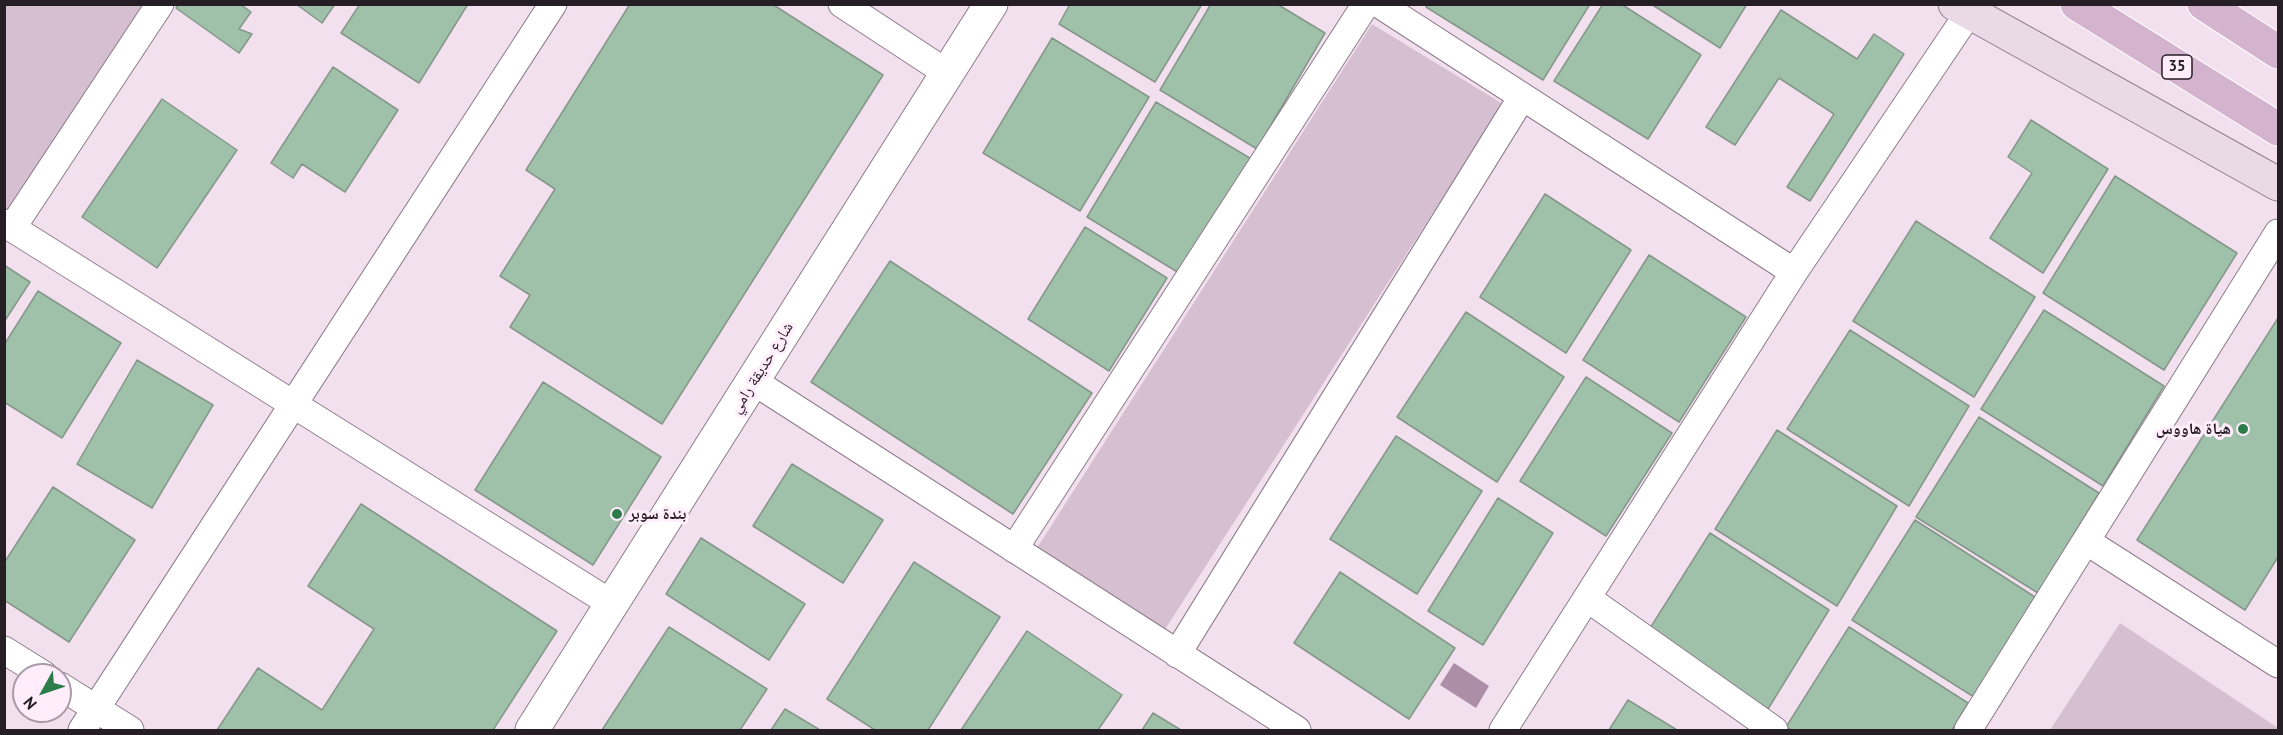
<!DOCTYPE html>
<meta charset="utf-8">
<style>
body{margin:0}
#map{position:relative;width:2283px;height:735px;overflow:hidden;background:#f2e0ee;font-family:"PT Sans",sans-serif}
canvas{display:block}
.frame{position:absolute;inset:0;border:6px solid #251e24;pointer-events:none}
.north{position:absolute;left:12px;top:663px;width:60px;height:60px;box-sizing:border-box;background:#ffedfc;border:2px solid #a89aa6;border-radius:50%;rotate:230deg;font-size:16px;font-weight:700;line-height:24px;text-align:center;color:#251e24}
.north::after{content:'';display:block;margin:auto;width:21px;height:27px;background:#2d7c4c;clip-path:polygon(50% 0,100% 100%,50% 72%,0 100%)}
</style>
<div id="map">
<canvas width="2283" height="735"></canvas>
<div class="frame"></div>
<div class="north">N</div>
</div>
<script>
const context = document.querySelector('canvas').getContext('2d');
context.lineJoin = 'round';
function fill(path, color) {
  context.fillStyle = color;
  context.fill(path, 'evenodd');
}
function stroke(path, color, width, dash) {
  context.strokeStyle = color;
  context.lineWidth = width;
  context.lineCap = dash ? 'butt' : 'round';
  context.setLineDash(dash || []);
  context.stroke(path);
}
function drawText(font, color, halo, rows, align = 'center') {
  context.font = font + ' "PT Sans","Noto Naskh Arabic",sans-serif';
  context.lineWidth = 6;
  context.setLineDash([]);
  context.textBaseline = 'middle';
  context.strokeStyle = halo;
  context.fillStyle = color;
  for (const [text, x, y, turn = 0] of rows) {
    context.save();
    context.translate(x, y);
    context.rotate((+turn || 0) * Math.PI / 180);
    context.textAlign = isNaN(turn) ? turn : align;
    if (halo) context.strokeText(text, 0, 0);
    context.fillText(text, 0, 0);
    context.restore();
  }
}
fill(new Path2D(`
 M4 5H144L9 215 4 212Z
 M1372 24 1503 104 1164 631 1037 548Z
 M2120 623 2278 728V730H2050Z`), '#d5bfd1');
fill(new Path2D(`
 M1454 663 1489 686 1476 708 1440 685Z`), '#ac8fa7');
const building = new Path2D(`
 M179 4H240L251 12 239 29 252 34 239 53 176 8Z
 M296 4H335L322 23Z
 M360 4H468L419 83 341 33Z
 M630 4H772L883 75 662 424 510 327 530 295 500 276 555 189 526 170Z
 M1070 4H1202L1155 82 1059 24Z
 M1211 4H1277L1325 33 1257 149 1160 90Z
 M1428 4H1590L1543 80 1426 7Z
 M1603 4H1621L1701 55 1648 139 1554 81Z
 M1651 4H1747L1720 48Z
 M1781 10 1857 59 1874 34 1904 54 1810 201 1787 187 1834 114 1779 78 1735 145 1706 127Z
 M1052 38 1149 97 1080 211 983 153Z
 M333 67 398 110 345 192 302 164 293 178 271 163Z
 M162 99 237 150 157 268 82 217Z
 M1156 102 1253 160 1184 276 1087 217Z
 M2031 120 2108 169 2043 273 1990 238 2032 173 2008 157Z
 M2115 176 2237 253 2164 370 2043 293Z
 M1545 194 1631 250 1566 353 1480 297Z
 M1916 221 2035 297 1974 397 1853 321Z
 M1085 227 1167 278 1109 371 1028 319Z
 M1649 255 1746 317 1679 422 1583 360Z
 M890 261 1092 393 1013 514 811 382Z
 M4 265 30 282 4 322Z
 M38 291 121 343 62 438 4 402V345Z
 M2044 310 2164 386 2103 486 1981 409Z
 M1466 312 1564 377 1497 482 1397 417Z
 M2278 318V557L2245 610 2137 540Z
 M1850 330 1969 406 1909 506 1787 429Z
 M137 360 213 405 152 508 77 464Z
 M1586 377 1672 433 1606 536 1520 481Z
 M543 382 661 457 593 565 475 490Z
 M1979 417 2099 493 2038 593 1916 517Z
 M1777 430 1897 506 1837 606 1715 529Z
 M1396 436 1482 491 1417 594 1330 539Z
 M792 464 883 520 843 583 753 526Z
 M53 487 135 540 69 642 4 600V563Z
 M1498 498 1553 533 1483 645 1428 611Z
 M361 504 557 631 493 730H217L258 668 322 710 374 629 308 586Z
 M1915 520 2035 597 1974 697 1852 620Z
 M1710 533 1829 610 1768 709 1647 633Z
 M701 538 805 604 769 660 666 594Z
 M914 562 1000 617 928 730H875L827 699Z
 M1340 572 1455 648 1409 719 1294 643Z
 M669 627 767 689 740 730H602Z
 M1849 627 1968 703 1952 730H1792L1786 727Z
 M1027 631 1122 695 1098 730H961Z
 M1628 700 1677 730H1609Z
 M785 709 820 730H771Z
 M1153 713 1181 730H1142Z`);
fill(building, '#a0c1a9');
stroke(building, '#85978a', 1.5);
const minor = new Path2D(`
 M842 4 947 73
 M1379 4 1794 272
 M4 223 612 604
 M12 228 160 4
 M753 381 1297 730
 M2086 541 2278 664
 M1014 549 1366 4
 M1587 598 1774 730
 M4 650 44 675
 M1177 654 1522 97
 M60 686 130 730
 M82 730 553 4
 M1503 730 1794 272 1968 14
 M1968 730 2278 233`);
const tertiary = new Path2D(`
 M532 730 991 4`);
const secondary = new Path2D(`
 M1955 4 2278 184`);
const primary = new Path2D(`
 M2077 4 2278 129
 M2204 4 2278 52`);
stroke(minor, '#8d7d8a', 29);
stroke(tertiary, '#8d7d8a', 35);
stroke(secondary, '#8d7d8a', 35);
stroke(primary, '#fff', 35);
stroke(minor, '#fff', 27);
stroke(tertiary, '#fff', 33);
stroke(secondary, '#ead9e7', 33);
stroke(primary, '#d4b3cf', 33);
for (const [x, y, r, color] of [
 [2243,429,6,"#2d7c4c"],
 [617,514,6,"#2d7c4c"]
]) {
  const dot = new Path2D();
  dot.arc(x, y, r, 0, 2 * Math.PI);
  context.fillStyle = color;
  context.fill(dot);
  stroke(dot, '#ffedfc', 2);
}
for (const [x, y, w] of [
 [2177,67,30]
]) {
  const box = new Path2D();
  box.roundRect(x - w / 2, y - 12, w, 24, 4.5);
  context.fillStyle = '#ffedfc';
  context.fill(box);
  stroke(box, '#251e24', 1.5);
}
drawText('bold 15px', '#251e24', null, [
 ["35",2177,67]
]);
drawText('16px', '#251e24', '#ffedfc', [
 ["شارع حديقة رامي",762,368,-58]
]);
drawText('bold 16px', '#251e24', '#ffedfc', [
 ["هياة هاووس",2231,429],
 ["بندة سوبر",629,514,"left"]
], 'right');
</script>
